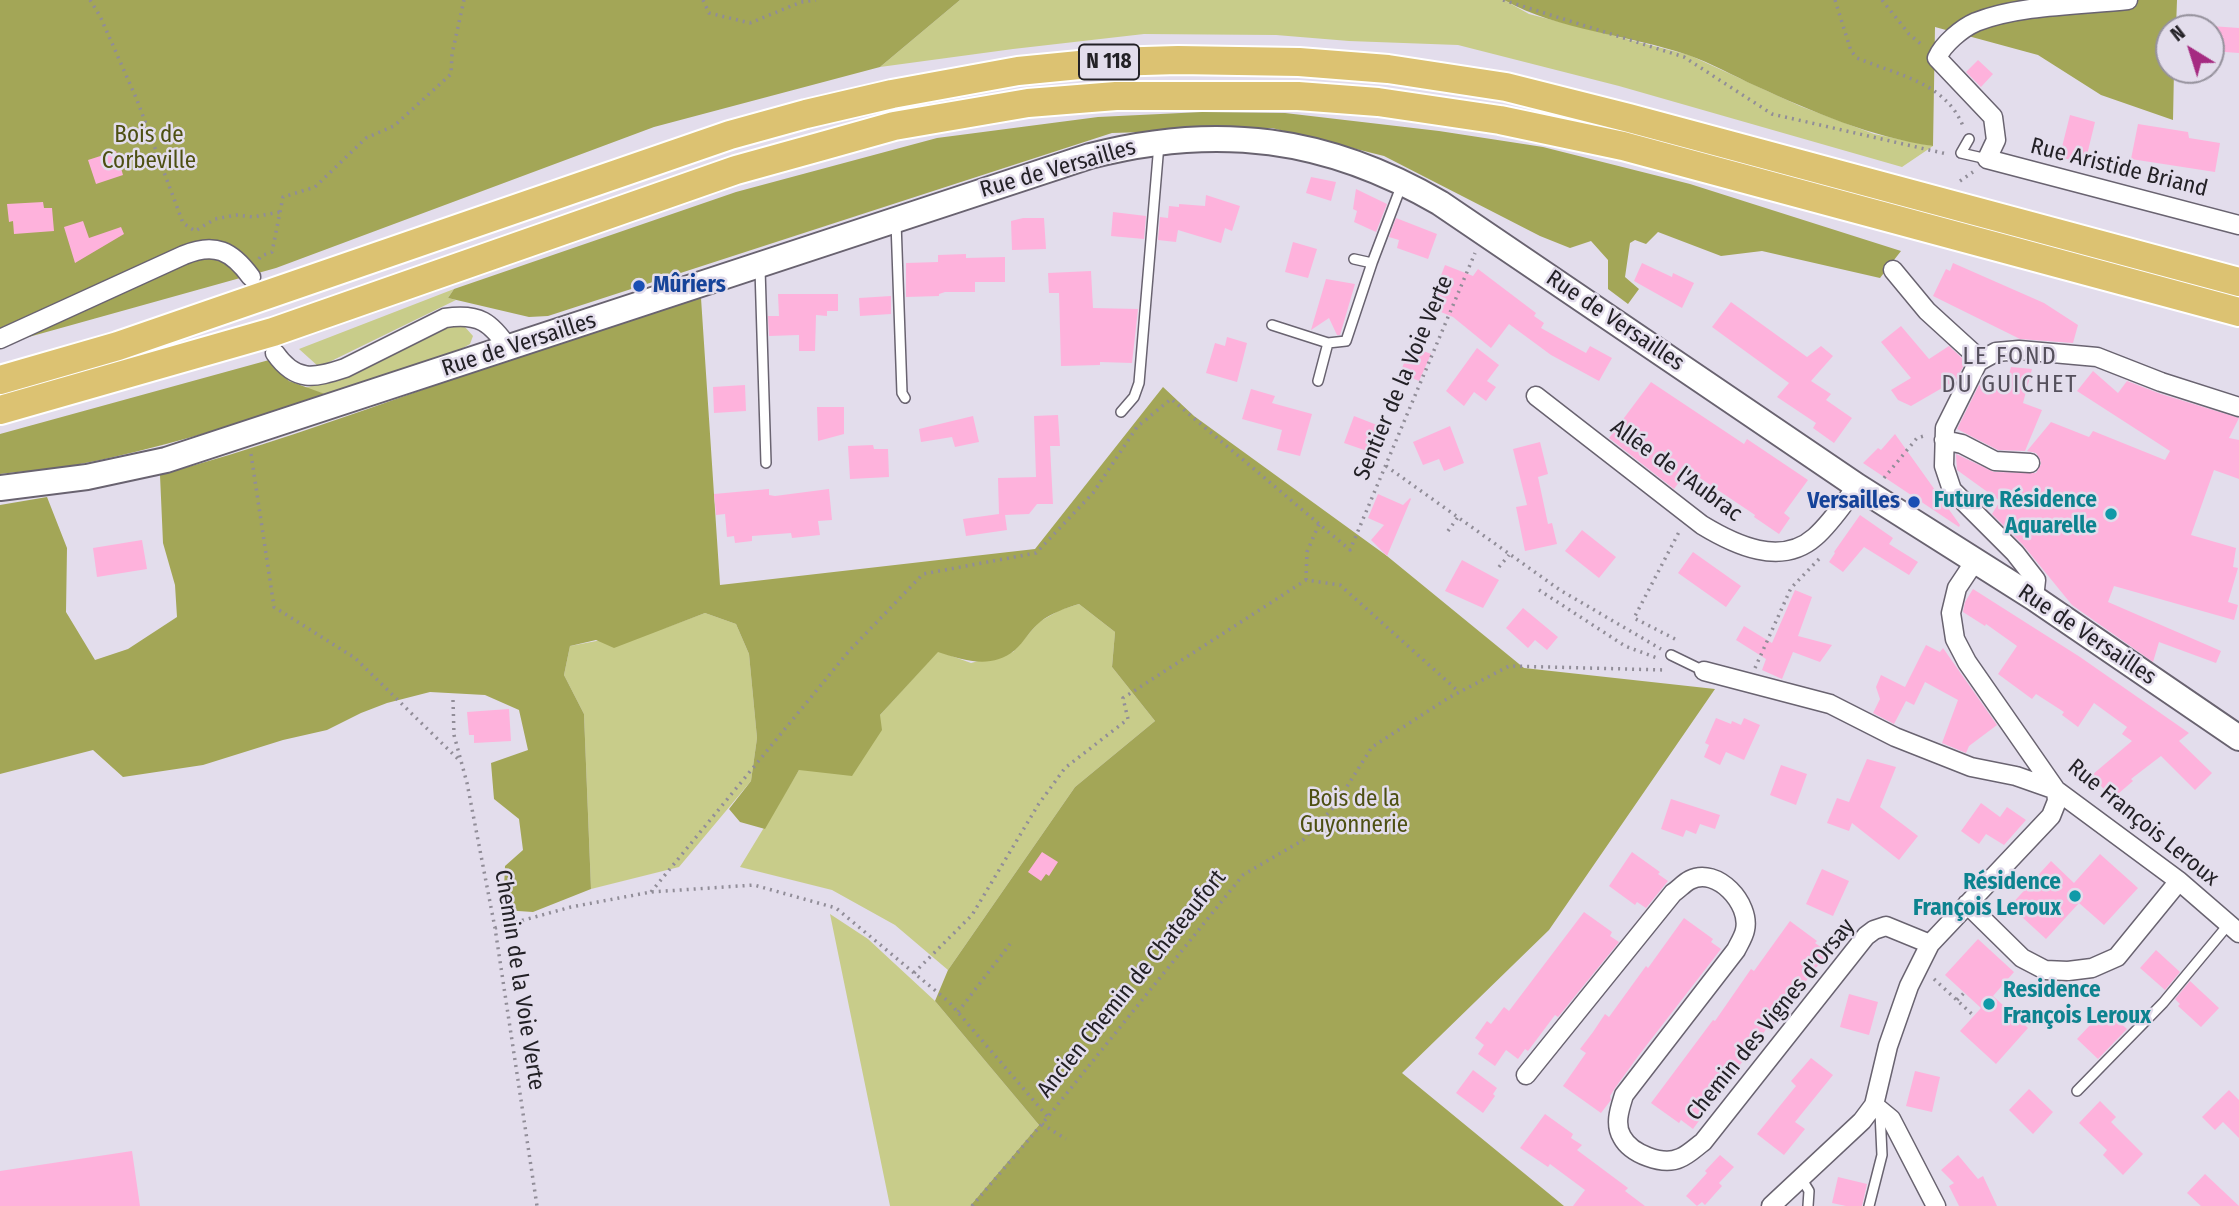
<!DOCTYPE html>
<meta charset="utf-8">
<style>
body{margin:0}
#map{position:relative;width:2239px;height:1206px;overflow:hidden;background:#e3ddec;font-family:"Fira Sans Condensed",sans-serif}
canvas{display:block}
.north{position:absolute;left:2155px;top:14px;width:70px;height:70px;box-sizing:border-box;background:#e3ddec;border:2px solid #96929d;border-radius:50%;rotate:322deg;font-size:19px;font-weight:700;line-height:28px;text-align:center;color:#232126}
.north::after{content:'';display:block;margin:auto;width:24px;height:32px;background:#a52b81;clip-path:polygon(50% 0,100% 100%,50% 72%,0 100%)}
</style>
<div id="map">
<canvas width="2239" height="1206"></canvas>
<div class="north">N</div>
</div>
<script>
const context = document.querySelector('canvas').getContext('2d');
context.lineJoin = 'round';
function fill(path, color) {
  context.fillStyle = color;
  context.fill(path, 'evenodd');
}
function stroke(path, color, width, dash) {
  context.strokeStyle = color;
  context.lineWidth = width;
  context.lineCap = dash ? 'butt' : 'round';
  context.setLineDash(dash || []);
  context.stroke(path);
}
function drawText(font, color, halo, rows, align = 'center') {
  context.font = font + ' "Fira Sans Condensed",sans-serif';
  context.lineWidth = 5;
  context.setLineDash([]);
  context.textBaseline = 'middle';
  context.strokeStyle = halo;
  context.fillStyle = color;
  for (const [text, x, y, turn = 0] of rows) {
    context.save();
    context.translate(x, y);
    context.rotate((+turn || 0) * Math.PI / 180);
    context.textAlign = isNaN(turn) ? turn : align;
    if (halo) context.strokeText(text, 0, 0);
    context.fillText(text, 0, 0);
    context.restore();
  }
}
fill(new Path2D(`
 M960 0H1504L1529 14 1689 55 1800 106 1874 134 1933 146 1902 167 1619 86 1458 45 1349 41 1276 35 1144 34 1013 49 880 67Z
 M454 289 448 298 456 300 319 367 299 349Z
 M448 327H465L473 336 470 344 456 352 325 394 304 388 336 380Z
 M1079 604 1115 632 1112 667 1155 721 1075 787 948 970 895 925 832 890 740 867 799 770 880 715 938 651 971 663 1013 652 1039 622 1060 610Z
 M705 613 736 624 749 654 757 738 751 781 679 867 591 889 584 714 564 675 570 646 665 628Z
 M830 914 868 939 935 1001 1039 1125 970 1206H890Z`), '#c8cc8a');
fill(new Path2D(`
 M0 0H960L880 67 654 127 276 268 0 345Z
 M1504 0H2177L2176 28H2169V70H2174L2173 120 2101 95 2038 55 1935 27 1933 146C1871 137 1813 112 1756 86 1734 76 1711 63 1688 55 1627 34 1560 31 1504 0Z
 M1202 112 1285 113 1439 131 1543 147 1690 184 1901 251 1880 278 1762 251 1721 256 1658 232 1646 244 1635 240 1630 243 1625 277 1639 289 1628 304 1608 289V260L1591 241 1570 248 1540 236 1384 156 1272 128 1112 133 548 316 529 317 448 298 454 289 736 192 937 138 1098 117Z
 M701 298 720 585 1035 549 1163 387 1194 416 1387 556 1524 668 1715 689 1549 930 1402 1073 1564 1206H970L1039 1125 935 1001 948 970 1075 787 1155 721 1112 667 1115 632 1079 604C1066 608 1051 613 1040 622 1030 630 1024 642 1015 650 991 670 963 660 938 652L880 715 882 730 852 776 799 770 765 829 740 822 729 809 751 781 757 738 749 654 736 624 705 613 614 648 596 640 570 646 564 675 584 714 591 889 533 912 503 910 505 866 523 850 519 819 494 799 491 763 528 750 519 710 485 695 430 692 387 703 361 713 327 730 283 740 203 765 123 777 93 750 0 774V505L47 497 67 548 66 612 95 660 128 649 177 617 175 585 163 543 160 475C343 425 518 349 701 298Z
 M269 360 289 381 325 394C242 423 157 450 70 466 47 470 23 471 0 474V434Z`), '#a3a657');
fill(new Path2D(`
 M2211 26 2239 28V53L2211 51Z
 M1978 60 1993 74 1981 87 1966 72Z
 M2070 115 2095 122 2085 163 2063 158V156L2060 155Z
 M2138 124 2188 132 2189 138 2220 143 2215 172 2131 159Z
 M116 151 123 175 96 184 88 160Z
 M1311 177 1336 182 1331 201 1306 193Z
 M1356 189 1387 204 1376 232 1354 222 1357 211 1353 209Z
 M1206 195 1240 206 1232 231 1225 228 1221 243 1178 230 1176 242 1158 240 1160 217 1168 218 1169 206 1179 207V204L1205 206Z
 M43 202 44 208H52L54 231 14 234 13 221 9 222 7 204Z
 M1113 212 1146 216 1144 239 1111 236Z
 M1023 218H1044L1046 249 1012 250 1011 221Z
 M1396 218 1437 234 1428 259 1397 248 1399 240 1389 237Z
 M83 221 89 238 121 227 124 234 75 263 64 227Z
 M1293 242 1317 249 1308 278 1285 272Z
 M966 254V258L1005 257V282H975V292H945L939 294V296L906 297V263L938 262V255Z
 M1642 263 1672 277 1673 273 1694 283 1682 308 1634 281Z
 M1953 263 2044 303 2078 325 2073 343 2020 339 1933 296 1946 269 1950 271Z
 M1445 265 1473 276 1478 269 1536 313 1534 316 1544 323 1541 328 1586 353 1590 346 1612 358 1599 381 1551 355 1509 324 1491 348 1453 317 1429 307Z
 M1091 271 1093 308 1138 309 1132 363 1100 362V365L1061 366 1059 293H1049L1048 273Z
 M1326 279 1355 284 1340 335H1337L1329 318 1311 330Z
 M778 294H838V311H827V316L816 315 815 351H799V335L769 336 768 316H779Z
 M891 296V314L860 316 859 298Z
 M1731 302 1807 357 1821 346 1833 356 1811 381 1831 394 1826 400 1852 418 1834 443 1813 428 1816 423 1777 397 1789 383 1712 327Z
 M1901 326 1929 359 1949 346 1963 359 1964 365 1952 388 1949 384 1911 406 1898 400 1891 390 1911 378 1881 342Z
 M1227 337 1247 343 1237 382 1206 373 1215 343 1225 346Z
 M1411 346 1431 354 1419 381 1400 373Z
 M1477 348 1499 365 1487 381 1496 387 1486 401 1474 392 1464 406 1446 391Z
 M2011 367 2032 369 2023 403 2042 410 2025 451 1998 450 1957 429 1979 385 1991 390 1994 387 2004 393Z
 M2093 371 2118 393 2127 381 2161 394 2239 418 2229 438 2239 440V479L2214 470 2191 535 2236 548 2233 567 2238 568 2228 602 2238 605 2234 620 2114 586 2108 602 2221 651 2216 663 2159 642 2153 662 2072 605 2023 545 1992 514 2000 501 1957 470 1956 454 1994 472 2036 473 2041 464 2040 459 2036 453 2027 451 2051 422 2089 437 2093 431 2165 460 2170 451 2077 391Z
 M1651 382 1744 444 1747 439 1808 480 1784 513 1790 518 1779 534 1754 517 1755 515 1688 470 1674 489 1609 438Z
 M745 385 746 411 714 413 713 387Z
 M1251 389 1275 396 1272 403 1312 414 1300 456 1277 450 1282 430 1242 419Z
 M817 407H844V434L818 441Z
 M1058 415 1060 446H1050L1053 504H1037L1029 514 1005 515 1007 530 966 536 963 519 999 514 998 478 1036 477 1034 416Z
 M973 416 979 442 955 447 952 437 921 442 919 429Z
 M1354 416 1377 425V432L1370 452 1344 443Z
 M1450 426 1464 463 1444 471 1439 459 1423 465 1413 442Z
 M1895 434 1960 525 1959 527 1863 463 1878 448 1881 450Z
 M1540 442 1548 474 1538 477 1548 524 1552 523 1557 544 1525 551 1516 507 1527 505 1513 449Z
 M873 445 874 449H888L889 477 850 479 848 446Z
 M769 489V495L775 496 829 489 832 520 818 521 820 535 792 538 791 533 752 536V541L735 543 734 536 727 537 725 514 716 515 714 494Z
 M1378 494 1403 505 1410 498 1411 499 1387 556 1371 540 1384 525 1368 518Z
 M1860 515 1893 538 1889 544 1918 562 1909 575 1864 547 1843 572 1829 562 1835 553 1834 552Z
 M1582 530 1616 557 1599 578 1565 551Z
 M142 540 147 569 97 577 93 548Z
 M1693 552 1741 586 1726 607 1678 573Z
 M1462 560 1499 580 1483 608 1445 591Z
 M1973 589 2080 657 2189 733 2179 741 2212 773 2195 790 2161 756 2131 779 2133 781 2112 799 2092 775 2132 741 2122 734 2127 727 2094 703 2078 727 2062 715 2064 712 2036 694 2032 699 1998 674 2017 646 1986 624 1985 626 1963 612 1965 602Z
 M1795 590 1812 597 1798 636 1832 645 1820 662 1793 652 1782 679 1762 670 1766 659 1736 640 1744 626 1772 643Z
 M1523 608 1558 637 1547 650 1535 640 1528 648 1506 628Z
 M1926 645 1940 652 1943 648 1997 725 1969 746 1966 753 1942 743 1958 700 1925 682 1914 705 1906 701 1894 724 1873 713 1880 699 1876 687 1881 675 1905 687Z
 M509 709 511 741 474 743V735H469L467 712Z
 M1716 718 1731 724 1732 721 1741 725 1744 718 1760 725 1744 760 1726 752 1720 765 1704 757 1709 745 1705 743Z
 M1867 759 1896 767 1880 807 1918 836 1899 860 1852 823 1849 831 1827 823 1837 798 1849 802Z
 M1781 765 1807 774 1796 805 1770 795Z
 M1671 799 1720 815 1715 829 1700 824 1696 834 1686 830 1683 837 1661 829Z
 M1981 803 2000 817 2007 807 2026 820 2004 845 1986 834 1979 844 1961 831Z
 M1042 852 1058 862 1049 876 1046 874 1041 881 1028 872Z
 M1632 852 1660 872 1658 874 1668 881 1646 908 1637 902 1635 905 1609 886Z
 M2100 854 2138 888 2104 925 2079 903 2046 939 2010 906 2051 861 2074 883Z
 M1822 869 1849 881 1833 916 1806 904Z
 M1584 912 1612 932 1610 936 1619 942 1558 1017 1555 1015 1528 1051 1525 1049 1518 1059 1506 1050 1495 1066 1478 1054 1484 1045 1475 1038 1487 1021 1491 1024 1504 1007 1509 1011Z
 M1684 918 1713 939 1711 942 1721 949 1639 1055 1615 1088 1610 1096 1611 1100 1601 1113 1563 1086 1586 1053 1580 1049 1593 1032 1605 1014 1609 1017 1646 966 1648 968Z
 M1790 921 1817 941 1815 943 1828 952 1769 1030 1767 1028 1693 1129 1681 1120 1679 1123 1651 1103 1713 1020 1715 1021 1751 969 1754 971Z
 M1978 939 2014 972 1993 996 2028 1028 1996 1064 1960 1031 1981 1008 1945 975Z
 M2156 950 2180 972 2165 990 2140 968Z
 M2190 981 2219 1008 2201 1027 2178 1006 2180 1004 2175 999Z
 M1849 994 1878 1002 1869 1035 1840 1027Z
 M2105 1009 2127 1029 2098 1059 2077 1039Z
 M1811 1058 1833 1075 1795 1122 1805 1129 1784 1155 1757 1134 1796 1086 1791 1081Z
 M1473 1070 1497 1088 1493 1094 1495 1096 1483 1113 1456 1093Z
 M1915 1071 1940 1077 1932 1112 1906 1106Z
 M2029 1089 2053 1112 2033 1134 2009 1110Z
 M2229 1090 2239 1100V1138L2223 1122 2215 1130 2202 1117Z
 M2100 1101 2116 1117 2111 1122 2143 1154 2123 1175 2103 1155 2107 1150 2079 1123Z
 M1545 1114 1573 1134 1571 1138 1582 1145 1577 1150 1628 1188 1625 1191 1645 1206H1573L1585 1190 1550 1164 1548 1167 1520 1148Z
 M132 1151 140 1206H0V1171Z
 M1720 1155 1734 1167 1719 1183 1722 1186 1705 1205 1702 1202 1697 1206 1686 1196 1707 1173 1705 1171Z
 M1958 1155 1978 1179 1983 1176 1997 1206H1959L1949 1186 1954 1183 1941 1170Z
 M2205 1174 2239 1206H2201L2187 1193Z
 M1838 1177 1867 1184 1862 1206H1846L1832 1203Z`), '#feb2dc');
const service = new Path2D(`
 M1969 139 1961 153 1987 159
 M896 222 902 393 905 398
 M1354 259 1372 263 1402 184
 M760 269 766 463
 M1272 325 1328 343 1318 381
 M1328 343 1346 341 1372 263
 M1121 412 1134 397 1139 383 1159 144
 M1671 655 1704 671
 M2077 1091 2163 1003 2228 925
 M1801 1178 1809 1191 1808 1206
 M1869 1206 1882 1155 1880 1112`);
const minor = new Path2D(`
 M2128 0C2082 5 2019 5 1976 22 1962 28 1943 44 1937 58L1993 117 1996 140 1987 159 2239 225
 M1893 270 1927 311 1972 352 1978 362
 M0 339 184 255C215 242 232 251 251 277
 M275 353C296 383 314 378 345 368L445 318C479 313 491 322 509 349
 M1536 396 1702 525C1735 545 1781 567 1815 537 1831 523 1844 503 1857 486
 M1944 440 1962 444 1995 461 2030 463
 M1975 561 1957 588 1951 613 1955 639 1967 662 2056 790 2179 881 2239 933
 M2034 598 2036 580 2015 553 1952 490 1944 466 1945 428 1978 362 1996 352 2019 350 2097 357 2161 382 2239 407
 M1704 671 1830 704 1895 737 1971 767 2016 776 2056 790
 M1967 904 2022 958 2045 970 2068 971 2092 968 2117 957 2179 881
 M1526 1075 1673 893C1679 889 1684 883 1690 880 1717 866 1751 904 1745 930 1744 936 1739 944 1736 950L1624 1095C1620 1108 1614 1124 1622 1137 1631 1154 1663 1166 1680 1158 1688 1155 1696 1147 1703 1142L1866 936 1874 930 1886 926 1930 944
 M1874 1105 1891 1119 1936 1206
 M1771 1206 1862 1121 1874 1105 1888 1046 1909 986 1930 944 2051 816 2057 801 2056 790`);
const secondary = new Path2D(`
 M0 488 87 477 166 460 1090 156C1217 123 1327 137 1440 203L1857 486 2034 598 2239 738`);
const trunk = new Path2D(`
 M0 380 118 346 730 135 806 114 892 94 1018 71 1110 62 1178 60 1299 62 1388 69 1506 87 1629 118 2239 282
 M0 410 273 332 736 170 819 147 894 126 1028 103 1116 96H1298L1378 102 1500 120 1623 146 2239 312`);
stroke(service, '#696370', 12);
stroke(minor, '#696370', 21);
stroke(secondary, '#696370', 28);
stroke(trunk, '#fff', 32);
stroke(new Path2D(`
 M90 0 100 16 137 100 183 223 195 231 215 219 236 215 253 217 280 212
 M703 0 709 13 750 23 801 2 816 0
 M1503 0 1684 57 1772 114 1947 154
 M1835 0 1851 51 1857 58C1897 75 1945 82 1963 126
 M1882 0 1909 34 1922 45
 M1960 181 1973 172
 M259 259 261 256 272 252 283 197 315 187 366 138 394 126 451 74 452 54 464 0
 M251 454 274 607 355 658 458 759
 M1386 466 1560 590 1661 649
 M1884 478 1917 438 1927 435
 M1448 531 1458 517
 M1499 567 1509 555
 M1306 580 1307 552 1319 524
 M1539 590 1625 646 1657 658
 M1675 639 1634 618 1679 532
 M1755 668 1791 588 1820 558
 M453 700 454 735 467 783 495 928 537 1206
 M651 892 849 651 923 574 1036 553 1093 493 1137 427 1171 399 1350 550 1475 253
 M495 928 571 907 651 892 754 885 836 908 949 1002 1047 1116
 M914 973 972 915 1038 805 1065 768 1128 719 1123 698 1306 580 1340 585 1458 691
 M1934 979 1974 1016
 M1957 1000 1964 993
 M958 1012 1010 944
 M1042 1124 1066 1139
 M972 1206 1042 1124 1243 875 1303 840 1334 807 1372 747 1450 697 1509 666 1665 670`), '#918d98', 3.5, [2, 5]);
stroke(service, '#fff', 9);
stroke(minor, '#fff', 18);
stroke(secondary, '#fff', 24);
stroke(trunk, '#dcc272', 28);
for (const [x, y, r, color] of [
 [639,286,7,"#1a4fb4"],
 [1914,502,7,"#1a4fb4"],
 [2111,514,7,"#0f9aa8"],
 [2075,896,7,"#0f9aa8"],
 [1989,1004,7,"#0f9aa8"]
]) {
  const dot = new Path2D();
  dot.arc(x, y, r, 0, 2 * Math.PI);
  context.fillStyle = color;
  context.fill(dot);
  stroke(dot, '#e3ddec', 2.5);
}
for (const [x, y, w] of [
 [1109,62,60]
]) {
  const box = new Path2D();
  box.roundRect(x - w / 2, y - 17.5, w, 35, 5);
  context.fillStyle = '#e3ddec';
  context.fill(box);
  stroke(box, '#232126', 2);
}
drawText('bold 21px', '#232126', null, [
 ["N 118",1109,62]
]);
drawText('23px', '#4d4f12', '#e3ddec', [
 ["Bois de",149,136],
 ["Corbeville",149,162],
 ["Bois de la",1354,800],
 ["Guyonnerie",1354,826]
]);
drawText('23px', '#232126', '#e3ddec', [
 ["Rue Aristide Briand",2119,168,14],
 ["Rue de Versailles",1058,169,-16],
 ["Rue de Versailles",1615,321,34],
 ["Rue de Versailles",519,345,-18],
 ["Sentier de la Voie Verte",1404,378,-67],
 ["Allée de l'Aubrac",1676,471,36],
 ["Rue de Versailles",2087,635,34],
 ["Rue François Leroux",2143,823,39],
 ["Chemin de la Voie Verte",519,980,81],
 ["Ancien Chemin de Chateaufort",1132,984,-51],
 ["Chemin des Vignes d'Orsay",1771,1020,-51]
]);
drawText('bold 23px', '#164399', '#e3ddec', [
 ["Mûriers",653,286],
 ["Versailles",1900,502,"right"]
], 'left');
drawText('bold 23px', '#0d838f', '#e3ddec', [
 ["Future Résidence",2097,501],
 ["Aquarelle",2097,527],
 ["Résidence",2061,883],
 ["François Leroux",2061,909],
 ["Residence",2003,991,"left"],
 ["François Leroux",2003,1017,"left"]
], 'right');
context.letterSpacing = '2px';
drawText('24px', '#55505c', '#e3ddec', [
 ["LE FOND",2010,357],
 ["DU GUICHET",2010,385]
]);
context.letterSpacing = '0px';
</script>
